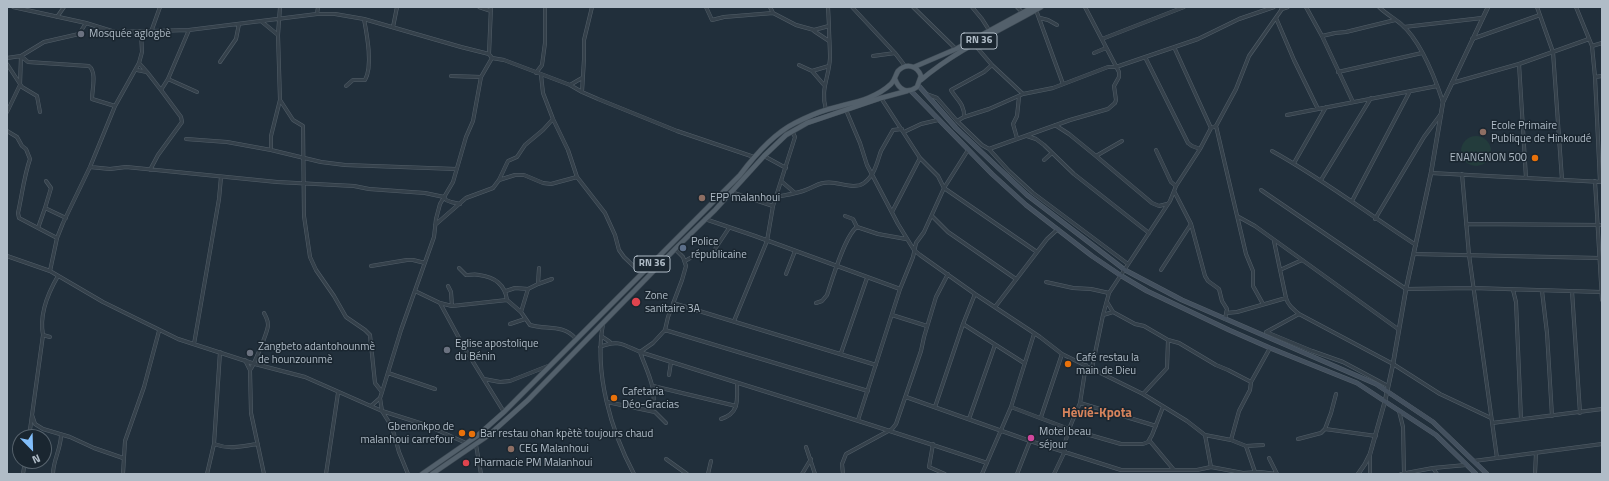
<!DOCTYPE html>
<meta charset="utf-8">
<style>
body{margin:0}
#map{position:relative;width:1609px;height:481px;overflow:hidden;background:#212f3b;font-family:"Titillium Web",sans-serif}
canvas{display:block}
.frame{position:absolute;inset:0;border:8px solid #b0bcc7;pointer-events:none}
.north{position:absolute;left:12px;top:429px;width:40px;height:40px;box-sizing:border-box;background:#1a2630;border:1px solid #56626c;border-radius:50%;rotate:157deg;font-size:11px;font-weight:700;line-height:16px;text-align:center;color:#b0bcc7}
.north::after{content:'';display:block;margin:auto;width:14px;height:18px;background:#82befa;clip-path:polygon(50% 0,100% 100%,50% 72%,0 100%)}
</style>
<div id="map">
<canvas width="1609" height="481"></canvas>
<div class="frame"></div>
<div class="north">N</div>
</div>
<script>
const context = document.querySelector('canvas').getContext('2d');
context.lineJoin = 'round';
function fill(path, color) {
  context.fillStyle = color;
  context.fill(path, 'evenodd');
}
function stroke(path, color, width, dash) {
  context.strokeStyle = color;
  context.lineWidth = width;
  context.lineCap = dash ? 'butt' : 'round';
  context.setLineDash(dash || []);
  context.stroke(path);
}
function drawText(font, color, halo, rows, align = 'center') {
  context.font = font + ' "Titillium Web",sans-serif';
  context.lineWidth = 3;
  context.setLineDash([]);
  context.textBaseline = 'middle';
  context.strokeStyle = halo;
  context.fillStyle = color;
  for (const [text, x, y, turn = 0] of rows) {
    context.save();
    context.translate(x, y);
    context.rotate((+turn || 0) * Math.PI / 180);
    context.textAlign = isNaN(turn) ? turn : align;
    if (halo) context.strokeText(text, 0, 0);
    context.fillText(text, 0, 0);
    context.restore();
  }
}
fill(new Path2D(`
 M1461 151a15 15 0 1 1 30 0a15 15 0 1 1-30 0Z`), '#233c3c');
const minor = new Path2D(`
 M13 7 86 23 115 32 189 30 317 14H335L364 19 461 47 489 54 492 58 504 60 570 85 582 92 598 99 677 131 754 157
 M280 7 278 35 280 100 293 120 303 126 304 216 310 257 316 270 334 296 346 317 365 330 370 335 375 383 382 392
 M479 7 491 11
 M706 7 712 20 724 17 773 13
 M770 7 773 13 796 25 814 30 829 26 828 7
 M852 7 895 53 905 66
 M913 7 956 49
 M972 7 982 19 989 30
 M1017 7 1022 12
 M1306 7 1322 36 1353 102
 M1379 7C1386 14 1394 18 1401 24 1421 41 1435 78 1443 102
 M1537 7 1553 52 1562 180
 M1576 7 1592 46 1595 77 1600 182
 M1282 9 1288 7
 M1036 10 1063 84
 M317 14 318 7
 M57 17 64 7
 M1040 18 1048 20 1057 25
 M1276 18 1294 60 1318 109
 M261 21 278 35
 M393 27 397 7
 M1404 27 1482 18
 M814 31 829 41
 M151 32 160 7
 M1322 36 1335 33 1346 32 1395 20
 M1102 39 1184 7
 M1472 39 1540 15
 M974 44 992 65 1023 94
 M1592 46 1602 43
 M1174 47 1211 128
 M1094 53 1106 48
 M489 54 491 7
 M873 56 895 53
 M1145 57 1188 143 1192 146 1200 149
 M7 58 21 56 44 42 79 34 86 23
 M220 62 236 39 239 24
 M7 64 22 87 37 96 40 112
 M1519 64 1526 178
 M799 65 812 71 824 85
 M137 70 147 72 139 63
 M812 71 829 66
 M147 72 161 90
 M1338 72 1422 53
 M536 73 542 65 545 43V7
 M541 75 543 93 553 119 568 150 577 177 605 213 615 235 619 250 624 257 642 274
 M451 76 481 77
 M1595 77 1602 76
 M168 79 197 92
 M1452 83 1519 64 1589 39
 M570 85 582 78
 M346 86 353 80H365C373 66 367 35 364 19
 M582 92 584 59V40L592 7
 M926 94 937 98 957 121 982 145 989 149 1009 171 1033 193 1128 264
 M881 98 920 158 938 176 944 188 1037 252
 M826 110C820 89 829 78 830 58 830 47 829 37 829 26
 M846 110 860 143 867 165 898 224 914 250 920 255 975 294 1040 337 1062 354 1143 394 1187 421 1205 435 1231 440 1246 446 1263 445
 M7 112 20 85 21 56 28 62 89 66C97 72 92 90 92 99L115 106
 M1287 115 1437 86
 M964 117C965 104 956 99 951 90L984 72 992 65
 M957 121 964 117 989 109 1023 94 1053 88 1108 67H1116L1198 39 1239 19 1274 7
 M1055 125 1069 134 1096 156 1152 203 1159 206 1167 204
 M1216 126 1246 254 1253 271V286L1263 304
 M7 131 17 137 22 146 26 149 30 159C24 176 22 195 18 213L19 218 57 238
 M904 132 921 124 938 120
 M1027 136 1036 139 1044 145 1074 174 1149 233
 M1017 138 1013 124 1017 116 1019 97
 M186 139 227 142 271 150 321 162 345 165 456 169
 M989 149 1070 120 1108 109 1115 103 1116 100 1114 86 1119 77V72L1085 7
 M271 150V136L280 100
 M1156 150 1171 182 1176 186
 M1272 151C1323 179 1368 214 1416 245
 M764 156 786 168
 M1096 156 1122 141
 M1044 160 1052 153
 M1294 163 1326 107
 M90 167 110 169 126 167 277 182 354 186 369 189 425 193 444 197 446 200 451 202 460 204
 M150 170 158 155 182 122 181 117 161 90 168 79 189 30
 M1431 173 1602 182
 M1462 174 1469 255 1497 458
 M499 180 515 175H524L543 183 551 184 577 177
 M1321 180 1371 98
 M46 181 51 188 45 208 66 218
 M781 181 795 193
 M1595 181 1602 300
 M1261 190 1406 289 1473 288 1601 292
 M1174 191 1191 224 1205 276 1208 281 1219 289 1222 301 1227 309 1225 319
 M731 192 773 206
 M776 197C785 195 794 194 803 191 816 187 818 181 835 183 843 184 856 189 864 183 875 175 877 162 881 151 885 144 889 137 893 130L902 129
 M1352 201 1410 91
 M892 212 920 158
 M845 216 853 219 857 227 878 234 906 239
 M932 216 948 232 1016 279
 M1237 216 1255 226 1398 329
 M705 219 755 236 900 289
 M1375 219 1424 137 1441 114
 M1466 224 1602 225
 M435 225 466 198 493 188 499 180 508 161 517 157 525 145 543 130 553 119
 M38 228 45 208
 M1274 241 1286 298C1288 305 1293 309 1299 314L1393 364 1440 394 1491 418
 M1414 254 1599 258
 M7 256 50 271 103 302 178 339 255 364 305 377 382 411 426 425 466 443
 M685 261 699 253 711 255 729 228
 M371 266 407 260H413L425 263
 M459 268 466 275C471 275 475 274 479 275 495 277 505 284 507 300
 M1161 270 1191 224
 M1280 270 1302 260
 M50 271 57 238 63 223 90 167 115 106 139 63 142 52 141 32
 M786 274 795 251
 M1046 282 1073 288 1091 289 1109 293
 M538 284 552 279
 M448 286 451 292 452 306
 M1513 290 1516 302 1521 419
 M415 291 440 303 452 306 507 300 521 312 530 325C546 330 563 324 575 338
 M506 291 515 288 528 289
 M1542 291 1547 333 1552 416
 M1572 291 1580 413
 M1107 302 1113 312
 M440 303 465 349 504 412
 M673 303 876 365
 M816 303 822 301 827 295C832 280 845 235 857 227
 M995 307 1047 239 1058 229
 M521 312 528 289 538 284 539 268
 M1226 313 1237 312 1286 298
 M892 315 927 326
 M1103 315 1113 312 1135 324 1144 326 1168 340 1179 343 1216 365 1228 370 1251 382
 M734 321 767 241 773 206 795 137 792 131
 M510 324 525 319
 M603 324C594 373 611 431 634 474
 M963 324 975 294
 M665 330 868 391
 M1266 332 1312 351 1343 362 1388 386
 M1266 332 1299 314
 M43 335 50 337
 M601 336 610 342
 M194 344 219 199 221 177
 M600 347C618 339 624 345 640 352 756 389 872 424 987 463
 M841 353 867 278
 M245 360 250 370 251 413 264 474
 M1092 368 1103 315 1109 293 1170 201 1176 186 1200 149 1211 128 1216 126 1236 89 1249 56 1282 9 1281 7
 M250 370C254 365 268 331 268 325 268 320 266 317 264 313
 M388 373 435 389
 M669 375 671 362
 M484 379 500 382 510 381 548 366
 M653 386 736 406
 M1143 394 1167 368 1168 340
 M1336 394 1331 413 1325 429 1376 436
 M906 397 1030 441 1121 470H1197L1211 467 1243 473 1260 472 1276 474
 M380 398 382 411 392 427 399 452 408 474
 M607 402 655 412 666 423
 M1080 403 1156 426
 M371 406 380 398 382 392 401 330 434 237 436 219 440 204 453 182 466 137 473 121 481 77 492 58
 M935 407 963 324 1024 363
 M1011 407 1069 429 1121 444H1143L1148 442 1152 435 1163 407
 M652 411C658 390 647 372 640 352L653 343 665 330 668 317 682 280 686 266 683 257 675 249
 M1399 411 1403 427 1404 473
 M32 415 35 424 43 429 70 437 94 448 123 458
 M1041 417 1062 354
 M721 419C740 413 737 400 737 383
 M969 419 995 345
 M858 420 900 289 913 257 916 243 924 232 944 188 968 150
 M1492 423 1602 409
 M1205 435 1211 467
 M29 437 43 335C39 314 48 293 58 276
 M1298 439 1321 433 1325 429
 M1149 440 1174 470
 M1231 440 1239 411 1250 390 1251 382 1270 348
 M214 444C230 450 241 446 258 444
 M933 444 929 467 945 474
 M476 445 481 474
 M1246 446 1255 472
 M806 447 815 474
 M1063 450 1069 429 1080 403 1086 365
 M1370 454V474
 M1269 458 1277 474
 M666 459 687 474
 M1474 461 1602 444
 M1433 468 1437 474
 M23 474 25 461
 M53 474C53 460 61 449 61 435
 M123 474 125 441 144 387 159 331
 M207 474 214 444 220 352
 M326 474 338 393
 M708 474 711 461
 M802 474 811 459
 M843 474 842 464 846 454 892 429 896 424 921 351 924 337 936 297 948 274
 M982 474 1011 407 1034 334
 M1017 474 1030 441
 M1054 474 1065 451
 M1401 474 1433 468 1466 465
 M1535 474 1536 453`);
const tertiary = new Path2D(`
 M1358 474 1365 464 1370 454 1385 401 1393 364 1406 289 1431 173 1443 102 1488 7`);
const secondary = new Path2D(`
 M918 85 956 128 1027 195 1125 270 1182 300 1376 384 1433 422 1487 474
 M911 91 992 174 1026 205 1092 256 1120 275 1147 291 1229 330 1270 348 1357 383 1436 435 1476 474`);
const primary = new Path2D(`
 M914 67 956 49 1033 7
 M921 80C956 50 1001 30 1041 7
 M422 474 477 436 504 412 740 175C755 155 773 134 795 123 805 118 816 113 826 110 848 103 873 101 891 84 895 80 895 76 898 71 906 63 917 65 921 76L917 87C907 94 899 90 895 79
 M432 474 489 435 528 400 676 248 715 210 764 156 786 135 807 123 881 98 907 91`);
stroke(minor, '#535f69', 4);
stroke(tertiary, '#535f69', 4.5);
stroke(secondary, '#535f69', 5);
stroke(primary, '#3e4a54', 5.5);
stroke(minor, '#35414b', 3);
stroke(tertiary, '#35414b', 3.5);
stroke(secondary, '#43505e', 4);
stroke(primary, '#53606b', 4.5);
for (const [x, y, r, color] of [
 [81,34,4,"#6b7280"],
 [1483,132,4,"#8d6e63"],
 [1535,158,4,"#e8710a"],
 [702,198,4,"#8d6e63"],
 [683,248,4,"#5c6f8a"],
 [636,302,5,"#e0444e"],
 [447,350,4,"#6b7280"],
 [250,353,4,"#6b7280"],
 [1068,364,4,"#e8710a"],
 [614,398,4,"#e8710a"],
 [462,433,4,"#e8710a"],
 [472,434,4,"#e8710a"],
 [1031,438,4,"#d1479c"],
 [511,449,4,"#8d6e63"],
 [466,463,4,"#e0444e"]
]) {
  const dot = new Path2D();
  dot.arc(x, y, r, 0, 2 * Math.PI);
  context.fillStyle = color;
  context.fill(dot);
  stroke(dot, '#1a2630', 1.5);
}
for (const [x, y, w] of [
 [979,41,36],
 [652,264,36]
]) {
  const box = new Path2D();
  box.roundRect(x - w / 2, y - 8, w, 16, 3);
  context.fillStyle = '#1a2630';
  context.fill(box);
  stroke(box, '#b0bcc7', 1);
}
drawText('bold 10px', '#b0bcc7', null, [
 ["RN 36",979,41],
 ["RN 36",652,264]
]);
drawText('11px', '#b0bcc7', '#1a2630', [
 ["Mosquée aglogbè",89,34],
 ["Ecole Primaire",1491,126],
 ["Publique de Hinkoudé",1491,139],
 ["ENANGNON 500",1527,158,"right"],
 ["EPP malanhoui",710,198],
 ["Police",691,242],
 ["républicaine",691,255],
 ["Zone",645,296],
 ["sanitaire 3A",645,309],
 ["Eglise apostolique",455,344],
 ["du Bénin",455,357],
 ["Zangbeto adantohounmè",258,347],
 ["de hounzounmè",258,360],
 ["Café restau la",1076,358],
 ["main de Dieu",1076,371],
 ["Cafetaria",622,392],
 ["Déo-Gracias",622,405],
 ["Gbenonkpo de",454,427,"right"],
 ["malanhoui carrefour",454,440,"right"],
 ["Motel beau",1039,432],
 ["séjour",1039,445],
 ["Bar restau ohan kpètè toujours chaud",480,434],
 ["CEG Malanhoui",519,449],
 ["Pharmacie PM Malanhoui",474,463]
], 'left');
drawText('bold 13px', '#d6835c', '#1a2630', [
 ["Hêvié-Kpota",1097,414]
]);
</script>
